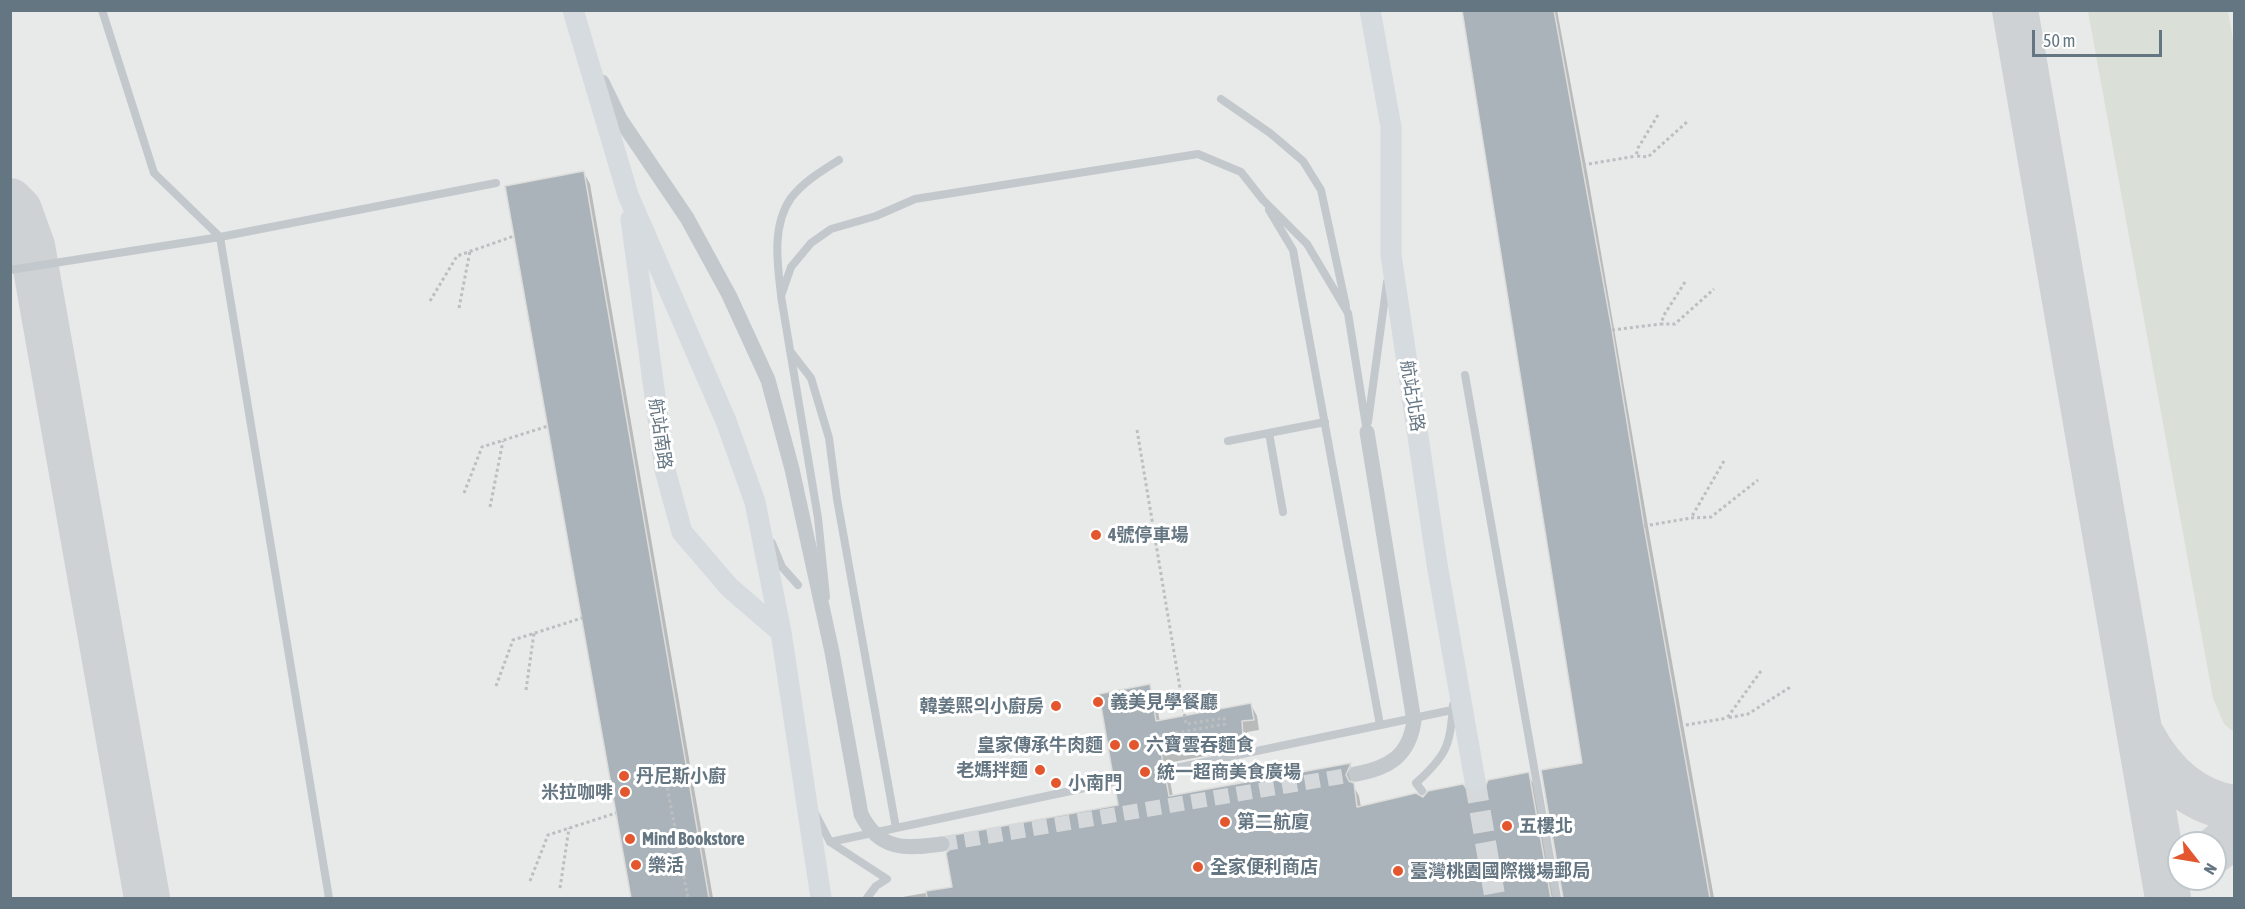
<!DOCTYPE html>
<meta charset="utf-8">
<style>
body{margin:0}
#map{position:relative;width:2245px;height:909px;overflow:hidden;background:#fafaf8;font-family:"Asap Condensed",sans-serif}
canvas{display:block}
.frame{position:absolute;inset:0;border:12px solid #657683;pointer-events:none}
.north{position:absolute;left:2167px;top:831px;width:60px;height:60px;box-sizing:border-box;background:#fff;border:2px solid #c1c8cd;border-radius:50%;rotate:121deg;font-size:16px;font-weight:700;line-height:24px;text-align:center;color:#657683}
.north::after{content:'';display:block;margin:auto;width:21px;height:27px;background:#e4572e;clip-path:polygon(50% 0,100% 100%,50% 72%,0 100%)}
.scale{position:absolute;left:2032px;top:30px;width:130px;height:27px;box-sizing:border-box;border:3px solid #657683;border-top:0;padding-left:8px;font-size:18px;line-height:21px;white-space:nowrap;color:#657683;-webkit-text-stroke:4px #fff;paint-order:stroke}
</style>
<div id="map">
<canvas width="2245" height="909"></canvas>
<div class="frame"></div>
<div class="north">N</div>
<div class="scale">50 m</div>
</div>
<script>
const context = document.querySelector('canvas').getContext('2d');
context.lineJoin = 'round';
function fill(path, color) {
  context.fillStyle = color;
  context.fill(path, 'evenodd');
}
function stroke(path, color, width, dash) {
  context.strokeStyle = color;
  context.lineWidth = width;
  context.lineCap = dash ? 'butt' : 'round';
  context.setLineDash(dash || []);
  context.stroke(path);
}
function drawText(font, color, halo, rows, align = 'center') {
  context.font = font + ' "Asap Condensed","Noto Sans TC","Noto Sans KR",sans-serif';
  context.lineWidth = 6;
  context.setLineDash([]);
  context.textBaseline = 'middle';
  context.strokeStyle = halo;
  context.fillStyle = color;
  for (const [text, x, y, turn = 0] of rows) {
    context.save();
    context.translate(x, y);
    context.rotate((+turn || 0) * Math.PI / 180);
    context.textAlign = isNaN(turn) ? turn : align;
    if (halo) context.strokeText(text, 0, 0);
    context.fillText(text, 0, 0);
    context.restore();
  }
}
fill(new Path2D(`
 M10 11H2234V898H11ZM2179 843H2215V879H2179Z`), '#e8e9e9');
fill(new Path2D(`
 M2088 11H2228L2234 46V732L2224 724 2213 698Z`), '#dadfd7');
fill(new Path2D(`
 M1463 10H1557L1588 177 1650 538 1714 898H1564L1542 771 1584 764Z
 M584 173 590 184 713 898H633L507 187Z
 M1149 685 1155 696 1160 722 1251 705 1257 716 1259 730 1247 732 1249 748 1167 763 1173 797 1350 765 1356 775 1353 785 1359 796 1361 807 1424 799 1478 795 1528 774 1534 785 1554 898H897L954 888 1120 806 1119 784 1115 776Z`), '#0003');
stroke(new Path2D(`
 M2015 10 2168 898
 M10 201 19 210 32 246 147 898
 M2142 736C2162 773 2192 802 2234 808
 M2215 850 2234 834`), '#ced2d4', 46);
const building = new Path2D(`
 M1462 10H1554L1612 330 1644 526 1710 898H1563L1541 770 1582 763Z
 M584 171 709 898H631L505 186Z
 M1150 684 1156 721 1251 703 1254 720 1242 721 1243 737 1161 752 1169 796 1351 763 1346 775 1349 781 1354 783 1357 807 1416 793 1423 797 1428 791 1463 784 1470 793H1478L1484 790 1488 780 1529 772 1551 898H927L926 891 952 887 946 853 951 848 952 843 948 836 1118 805 1115 788 1119 781 1113 776 1099 694Z`);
fill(building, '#aab3b9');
stroke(building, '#dcdcda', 1.5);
stroke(new Path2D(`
 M942 844 1356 774`), '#d5d9db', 15, [15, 8]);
stroke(new Path2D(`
 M1475 781 1495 898`), '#d5d9db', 21, [21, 10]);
stroke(new Path2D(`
 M1658 115 1638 148 1636 156 1648 157 1687 122
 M1583 165 1636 156
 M1685 282 1664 315 1661 324H1675L1714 289
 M430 301 457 256 514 236
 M459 308 470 251
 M1612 330 1661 324
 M1137 430 1186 724 1224 718 1225 724 1159 736
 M1724 461 1691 518 1711 517 1758 480
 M464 493 482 447 548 426
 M490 507 503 441
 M1644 526 1691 518
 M1761 671 1727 718 1748 714 1792 686
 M496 686 513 640 582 618
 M526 690 534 633
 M1680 726 1727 718
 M664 770 688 898
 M530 881 548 835 616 813
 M560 888 569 828`), '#bbbfc2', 3, [3, 3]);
stroke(new Path2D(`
 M102 10 154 173 220 237 329 898
 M1221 99 1270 133 1303 161 1321 190 1346 306
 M1269 210 1293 250 1380 725
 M10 270 220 237 496 183
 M781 294C777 262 772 225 791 198 803 182 823 170 839 160
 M790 351 811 378 829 438 837 499 896 828
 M1465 375 1557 898
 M1368 422 1387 282
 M1269 433 1283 512
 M1228 441 1325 422
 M772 543 782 567 798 585
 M826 597 818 518 781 296 791 267 811 243 831 229 876 216 915 199 1198 154 1241 172 1263 200 1307 244 1348 313 1367 432
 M1171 769 1452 710
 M1422 791 1416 783C1447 755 1450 746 1453 705
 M816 815 830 842 887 879 876 886 867 898
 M830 842 1113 782`), '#c3c8cc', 8);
stroke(new Path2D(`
 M602 82 620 119 687 218 729 295 768 380 792 469 832 652 861 814C879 851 906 849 942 844
 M1356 774C1389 768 1409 756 1414 721L1367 432`), '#c3c8cc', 15);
stroke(new Path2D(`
 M573 10 628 195 726 421 755 502 781 632 821 898
 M1370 10 1391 127V255L1437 564 1475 781
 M631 219 665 470 682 532 729 587 781 632`), '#d6dbdf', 21);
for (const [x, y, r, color] of [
 [1096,535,6,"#e4572e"],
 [1098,702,6,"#e4572e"],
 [1056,706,6,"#e4572e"],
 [1115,745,6,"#e4572e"],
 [1134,745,6,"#e4572e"],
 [1040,770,6,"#e4572e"],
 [1145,772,6,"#e4572e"],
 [624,776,6,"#e4572e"],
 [1056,783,6,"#e4572e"],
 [625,792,6,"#e4572e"],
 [1225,822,6,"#e4572e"],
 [1507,826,6,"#e4572e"],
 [630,839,6,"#e4572e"],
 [636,865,6,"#e4572e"],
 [1198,867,6,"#e4572e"],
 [1398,871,6,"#e4572e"]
]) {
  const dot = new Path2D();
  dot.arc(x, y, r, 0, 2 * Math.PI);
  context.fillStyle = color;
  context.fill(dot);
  stroke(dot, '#fff', 2);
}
drawText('18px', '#657683', '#fff', [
 ["航站北路",1412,396,81],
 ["航站南路",660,434,82]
]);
drawText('bold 18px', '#657683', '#fff', [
 ["4號停車場",1108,535],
 ["義美見學餐廳",1110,702],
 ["韓姜熙의小廚房",1044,706,"right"],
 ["皇家傳承牛肉麵",1103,745,"right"],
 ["六寶雲吞麵食",1146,745],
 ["老媽拌麵",1028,770,"right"],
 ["統一超商美食廣場",1157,772],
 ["丹尼斯小廚",636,776],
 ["小南門",1068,783],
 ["米拉咖啡",613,792,"right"],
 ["第二航廈",1237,822],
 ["五樓北",1519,826],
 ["Mind Bookstore",642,839],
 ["樂活",648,865],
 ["全家便利商店",1210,867],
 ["臺灣桃園國際機場郵局",1410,871]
], 'left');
</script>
